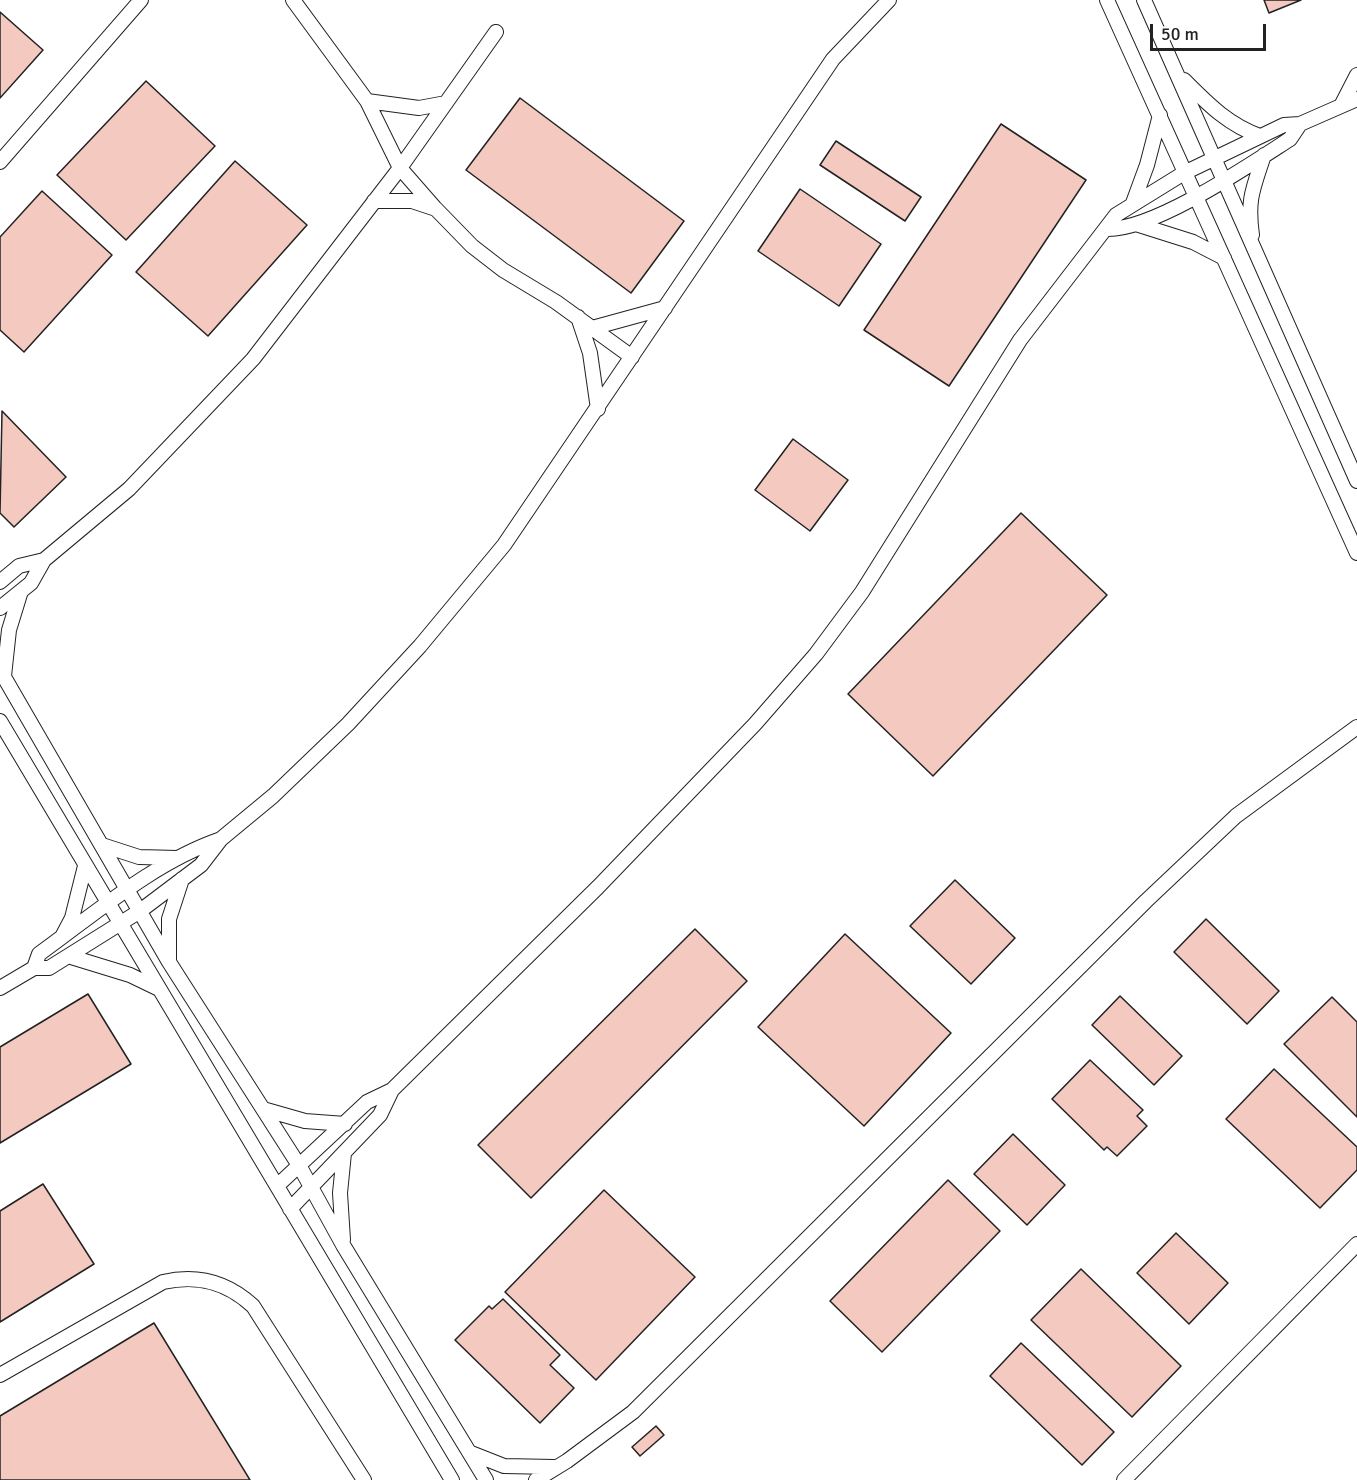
<!DOCTYPE html>
<style>
body{margin:0}
#map{position:relative;width:1357px;height:1480px;overflow:hidden;background:#fff;font-family:Signika,sans-serif}
canvas{display:block}
.scale{position:absolute;left:1150px;top:24px;width:116px;height:27px;box-sizing:border-box;border:3px solid #222;border-top:0;padding-left:8px;font-size:18px;line-height:21px;white-space:nowrap;color:#222;-webkit-text-stroke:4px #fff;paint-order:stroke}
</style>
<div id="map">
<canvas width="1357" height="1480"></canvas>
<div class="scale">50 m</div>
</div>
<script>
const context = document.querySelector('canvas').getContext('2d');
context.lineJoin = 'round';
function fill(path, color) {
  context.fillStyle = color;
  context.fill(path, 'evenodd');
}
function stroke(path, color, width, dash) {
  context.strokeStyle = color;
  context.lineWidth = width;
  context.lineCap = dash ? 'butt' : 'round';
  context.setLineDash(dash || []);
  context.stroke(path);
}
const building = new Path2D(`
 M1264 0H1301L1269 13Z
 M0 12 43 50 0 98Z
 M146 81 215 146 126 240 57 175Z
 M520 98 684 221 631 293 466 170Z
 M1001 124 1086 180 949 386 864 330Z
 M836 141 921 197 905 221 820 165Z
 M235 161 307 225 208 336 136 272Z
 M800 189 881 244 839 306 758 251Z
 M42 191 112 255 24 352 0 330V237Z
 M2 411 66 477 14 527 0 513Z
 M793 439 848 480 810 531 755 490Z
 M1021 513 1107 595 933 776 848 694Z
 M955 880 1015 938 971 984 910 926Z
 M1206 919 1279 991 1247 1024 1174 952Z
 M695 929 747 981 531 1198 478 1145Z
 M845 934 951 1033 864 1126 758 1027Z
 M88 994 131 1064 0 1143V1047Z
 M1120 996 1182 1056 1154 1085 1092 1025Z
 M1332 997 1357 1022V1117L1284 1044Z
 M1090 1060 1143 1110 1137 1116 1147 1126 1117 1156 1107 1147 1104 1150 1052 1099Z
 M1274 1069 1357 1147V1170L1320 1208 1226 1119Z
 M1013 1134 1065 1185 1027 1225 974 1174Z
 M948 1180 1000 1231 882 1352 830 1301Z
 M43 1184 94 1264 0 1322V1211Z
 M604 1190 695 1277 596 1380 505 1292Z
 M1176 1233 1228 1283 1189 1324 1137 1273Z
 M1081 1269 1181 1366 1132 1417 1031 1320Z
 M503 1299 560 1355 550 1365 574 1388 540 1423 455 1340 489 1306 492 1309Z
 M154 1323 250 1480H0V1416Z
 M1021 1343 1114 1432 1082 1465 990 1376Z
 M656 1426 664 1435 640 1456 632 1447Z`);
fill(building, '#f3c9c0');
stroke(building, '#222', 1.5);
const minor = new Path2D(`
 M293 0 367 101 400 168 435 208 472 246 503 270 556 302 632 357
 M1107 0 1357 553
 M1144 0 1357 481
 M1184 80C1207 103 1228 125 1260 136
 M367 101 419 108 446 103
 M1341 106 1357 75
 M0 162 141 0
 M374 201H412L433 208
 M1133 203 1147 165 1160 115
 M1136 224 1193 242 1224 258
 M1107 229C1154 230 1248 166 1290 139L1300 124
 M1252 235C1247 199 1253 189 1264 155
 M578 317 590 353 598 409
 M592 328 665 308
 M0 582 19 566 44 560
 M0 608 31 583 44 560 129 489 253 359 400 168 496 32
 M0 670 169 962 300 1167 343 1245 486 1480
 M4 676 9 630 21 591
 M0 721 452 1480
 M102 845 139 857 177 858
 M63 935 72 918 85 866
 M68 956 130 975 159 989
 M169 960V919L182 879
 M34 968 39 954C96 913 154 862 221 839
 M0 988 34 968H49L140 911 201 865 221 839 273 796 348 724 420 646 504 545 833 59 889 0
 M263 1109 305 1121 345 1124
 M278 1185 367 1102 392 1090
 M290 1209 380 1115 392 1090 598 887 755 724 816 654 862 592 1020 340 1116 215 1184 173 1284 125 1300 124 1357 99
 M343 1240 340 1193 344 1153
 M0 1375 163 1282C198 1274 227 1282 253 1306L364 1480
 M471 1453 504 1466 554 1467
 M536 1480 567 1461 633 1412 1146 901 1236 816 1357 727
 M1124 1480 1357 1244`);
stroke(minor, '#222', 16);
stroke(minor, '#fff', 14);
</script>
